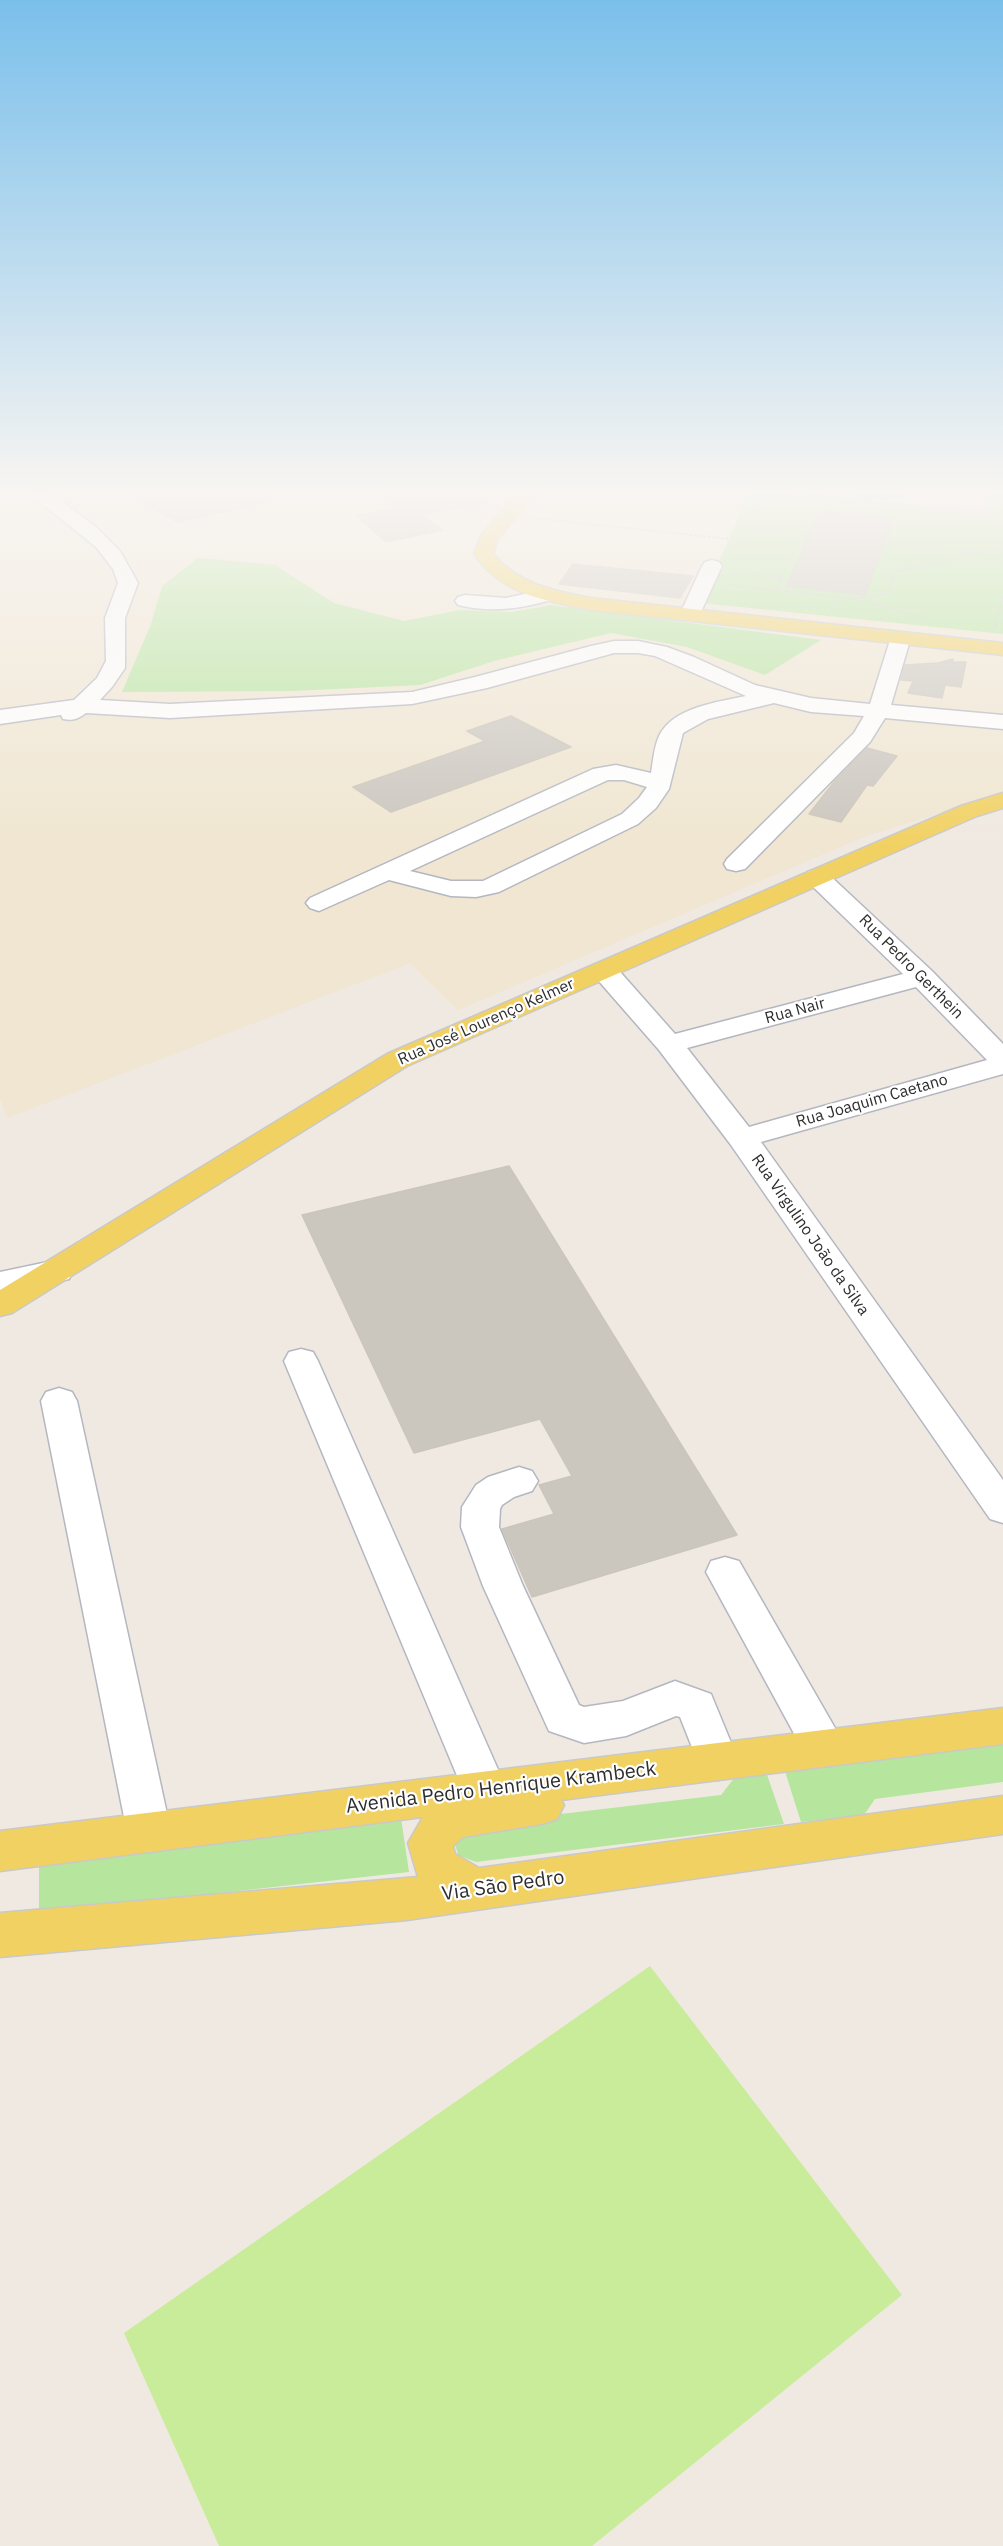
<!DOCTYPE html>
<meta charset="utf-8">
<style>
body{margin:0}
canvas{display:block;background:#efe9e1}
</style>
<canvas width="1003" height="2546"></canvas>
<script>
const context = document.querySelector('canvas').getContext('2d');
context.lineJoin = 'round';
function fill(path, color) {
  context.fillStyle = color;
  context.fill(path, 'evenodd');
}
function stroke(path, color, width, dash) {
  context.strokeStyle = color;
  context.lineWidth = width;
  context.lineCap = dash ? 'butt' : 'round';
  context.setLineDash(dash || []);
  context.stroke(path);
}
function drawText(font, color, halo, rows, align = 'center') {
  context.font = font + ' "IBM Plex Sans",sans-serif';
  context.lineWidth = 4.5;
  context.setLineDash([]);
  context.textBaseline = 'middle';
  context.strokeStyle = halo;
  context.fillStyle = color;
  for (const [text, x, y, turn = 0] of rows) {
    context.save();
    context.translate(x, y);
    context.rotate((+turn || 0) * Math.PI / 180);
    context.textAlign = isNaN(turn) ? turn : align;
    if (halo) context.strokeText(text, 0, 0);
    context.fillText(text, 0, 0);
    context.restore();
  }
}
fill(new Path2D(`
 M0 491H1003V794L866 836 458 1010 410 963 7 1118 0 1098Z`), '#f0e6d1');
fill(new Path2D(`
 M750 491H785L982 512 989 491H1003V634L701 603Z
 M198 558 275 565 334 603 404 621 460 610 512 612 552 605 821 640 765 675 687 647 611 633 494 661 420 685 293 691 122 692 151 624 162 586Z
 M1003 1743V1782L875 1799 864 1815 801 1822 783 1765Z
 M765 1769 784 1824 476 1862 458 1855 454 1840 468 1825 721 1795 739 1772Z
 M401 1818 409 1872 39 1913V1860Z`), '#b6e59e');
fill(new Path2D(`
 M650 1966 902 2295 592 2546H219L124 2333Z`), '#c9ec9a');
fill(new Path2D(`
 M785 491H989L982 512Z`), '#dfdcd8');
fill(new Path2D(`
 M843 491H896L908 496C896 502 851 500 843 491Z`), '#75cff0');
const building = new Path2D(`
 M127 491H270L271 501 177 522Z
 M378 491H483L484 503 419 515 443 530 386 542 357 516 404 507Z
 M820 511 894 518 865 595 786 586Z
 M573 564 693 576 680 598 559 584Z
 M953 659 952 662H966L961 687 945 685 942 698 908 693 913 681 901 680 905 665 938 663Z
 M511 716 571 747 391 812 353 787 485 741 467 731Z
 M867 748 897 756 873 786 867 785 841 822 809 814 834 782Z
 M509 1166 737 1535 532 1597 502 1529 554 1514 539 1485 572 1476 540 1419 414 1453 302 1215Z`);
fill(building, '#cbc7bf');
stroke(building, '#cbc5ba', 1.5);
const minor = new Path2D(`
 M26 491H47L96 527 120 551 138 583 125 618V668L112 687 100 700 170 704 412 692 475 677 591 646 614 641H638L667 647 694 657 755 685 811 698 870 704 891 637 894 633H908L911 637 891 705 1003 715V729L885 718 870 742 745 869 736 871 727 869 724 864 727 859 854 733 864 716 811 712 774 703 708 719 683 733 669 789 656 808 638 824 499 892 476 897 451 896 389 880 319 911 310 908 306 903 310 898 593 769 616 765 651 773C653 761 654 747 659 736 673 707 718 702 746 696L655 656 638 653H614L487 688 412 704 170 718 86 713C78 719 73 721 63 719L61 715 0 724V710L74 700 97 678 106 661 105 618 118 583 113 569 96 547ZM608 780H624L647 787 639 798 622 814 483 881H451L410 871Z
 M712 560 719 562 722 566 700 614 697 618H683L680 614 702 566 705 562Z
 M547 589 554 591 557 595 554 599C521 609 491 613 458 605L455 601 458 597 465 595 506 598Z
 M817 869 826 872 932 971 1003 1044V1074L761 1142 1003 1480V1523L990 1519 731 1145 659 1050 590 971 594 965 604 963 614 965 675 1034 903 974 808 882 804 877 808 872ZM916 987 987 1060 749 1127 687 1048Z
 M57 1260 69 1263 73 1271 69 1279 0 1294V1272Z
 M301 1349 313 1352 318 1361 507 1790 500 1803 485 1809 470 1803 463 1790 284 1361 289 1352Z
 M59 1388 72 1392 77 1401 171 1832 165 1846 149 1852 133 1846 127 1832 41 1401 46 1392Z
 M519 1467 532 1471 538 1481 532 1491 514 1497 502 1505 500 1509 499 1527 523 1586 579 1705 584 1707 623 1701 675 1681 711 1694 739 1762 733 1775 718 1780 703 1775 680 1717 676 1716 626 1736 584 1743 549 1731 483 1586 461 1527 462 1507 476 1485 488 1477Z
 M725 1557 739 1561 839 1735 845 1748 839 1761 824 1766 809 1761 706 1572 711 1561Z`);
const major = new Path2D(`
 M519 491H538L497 540 493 554C518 584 554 591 591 598L1003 643V655L591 610C546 601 501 594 474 554L481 535Z
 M1003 793V808L977 816 407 1066 12 1313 0 1316V1290L387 1054 961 806Z
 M1003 1708V1744L561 1800 564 1805 557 1819 542 1824 463 1837 453 1846 455 1854 479 1868 1003 1796V1834L407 1920 0 1957V1913L418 1877 408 1843 423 1817 0 1871V1831Z`);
stroke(minor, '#b4b7c1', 3);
stroke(major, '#c9c9c9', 3);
stroke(new Path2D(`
 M760 491 1003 517
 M533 518 739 540 760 491
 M744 527 809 534
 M885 542 973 552
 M732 572 782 577 777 590
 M729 585 855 599 922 617
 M858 598 889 594 895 572 1003 547
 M831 610 834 602 848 600
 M994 630 1003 596`), '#c9c9c9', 2, [3, 1.5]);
fill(minor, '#fff');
fill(major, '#f2d163');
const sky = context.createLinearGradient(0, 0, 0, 848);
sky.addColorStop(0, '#7abfeb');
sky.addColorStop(0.58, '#f8f5f2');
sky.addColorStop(1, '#f8f5f200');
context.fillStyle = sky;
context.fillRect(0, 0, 1003, 848);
drawText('16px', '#2e2e2e', '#fff', [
 ["Rua Pedro Gerthein",911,967,45],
 ["Rua Nair",795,1011,-15],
 ["Rua José Lourenço Kelmer",486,1022,-24],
 ["Rua Joaquim Caetano",872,1101,-16],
 ["Rua Virgulino João da Silva",810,1235,55]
]);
drawText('20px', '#2e2e2e', '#fff', [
 ["Avenida Pedro Henrique Krambeck",501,1788,-7],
 ["Via São Pedro",503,1886,-8]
]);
</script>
